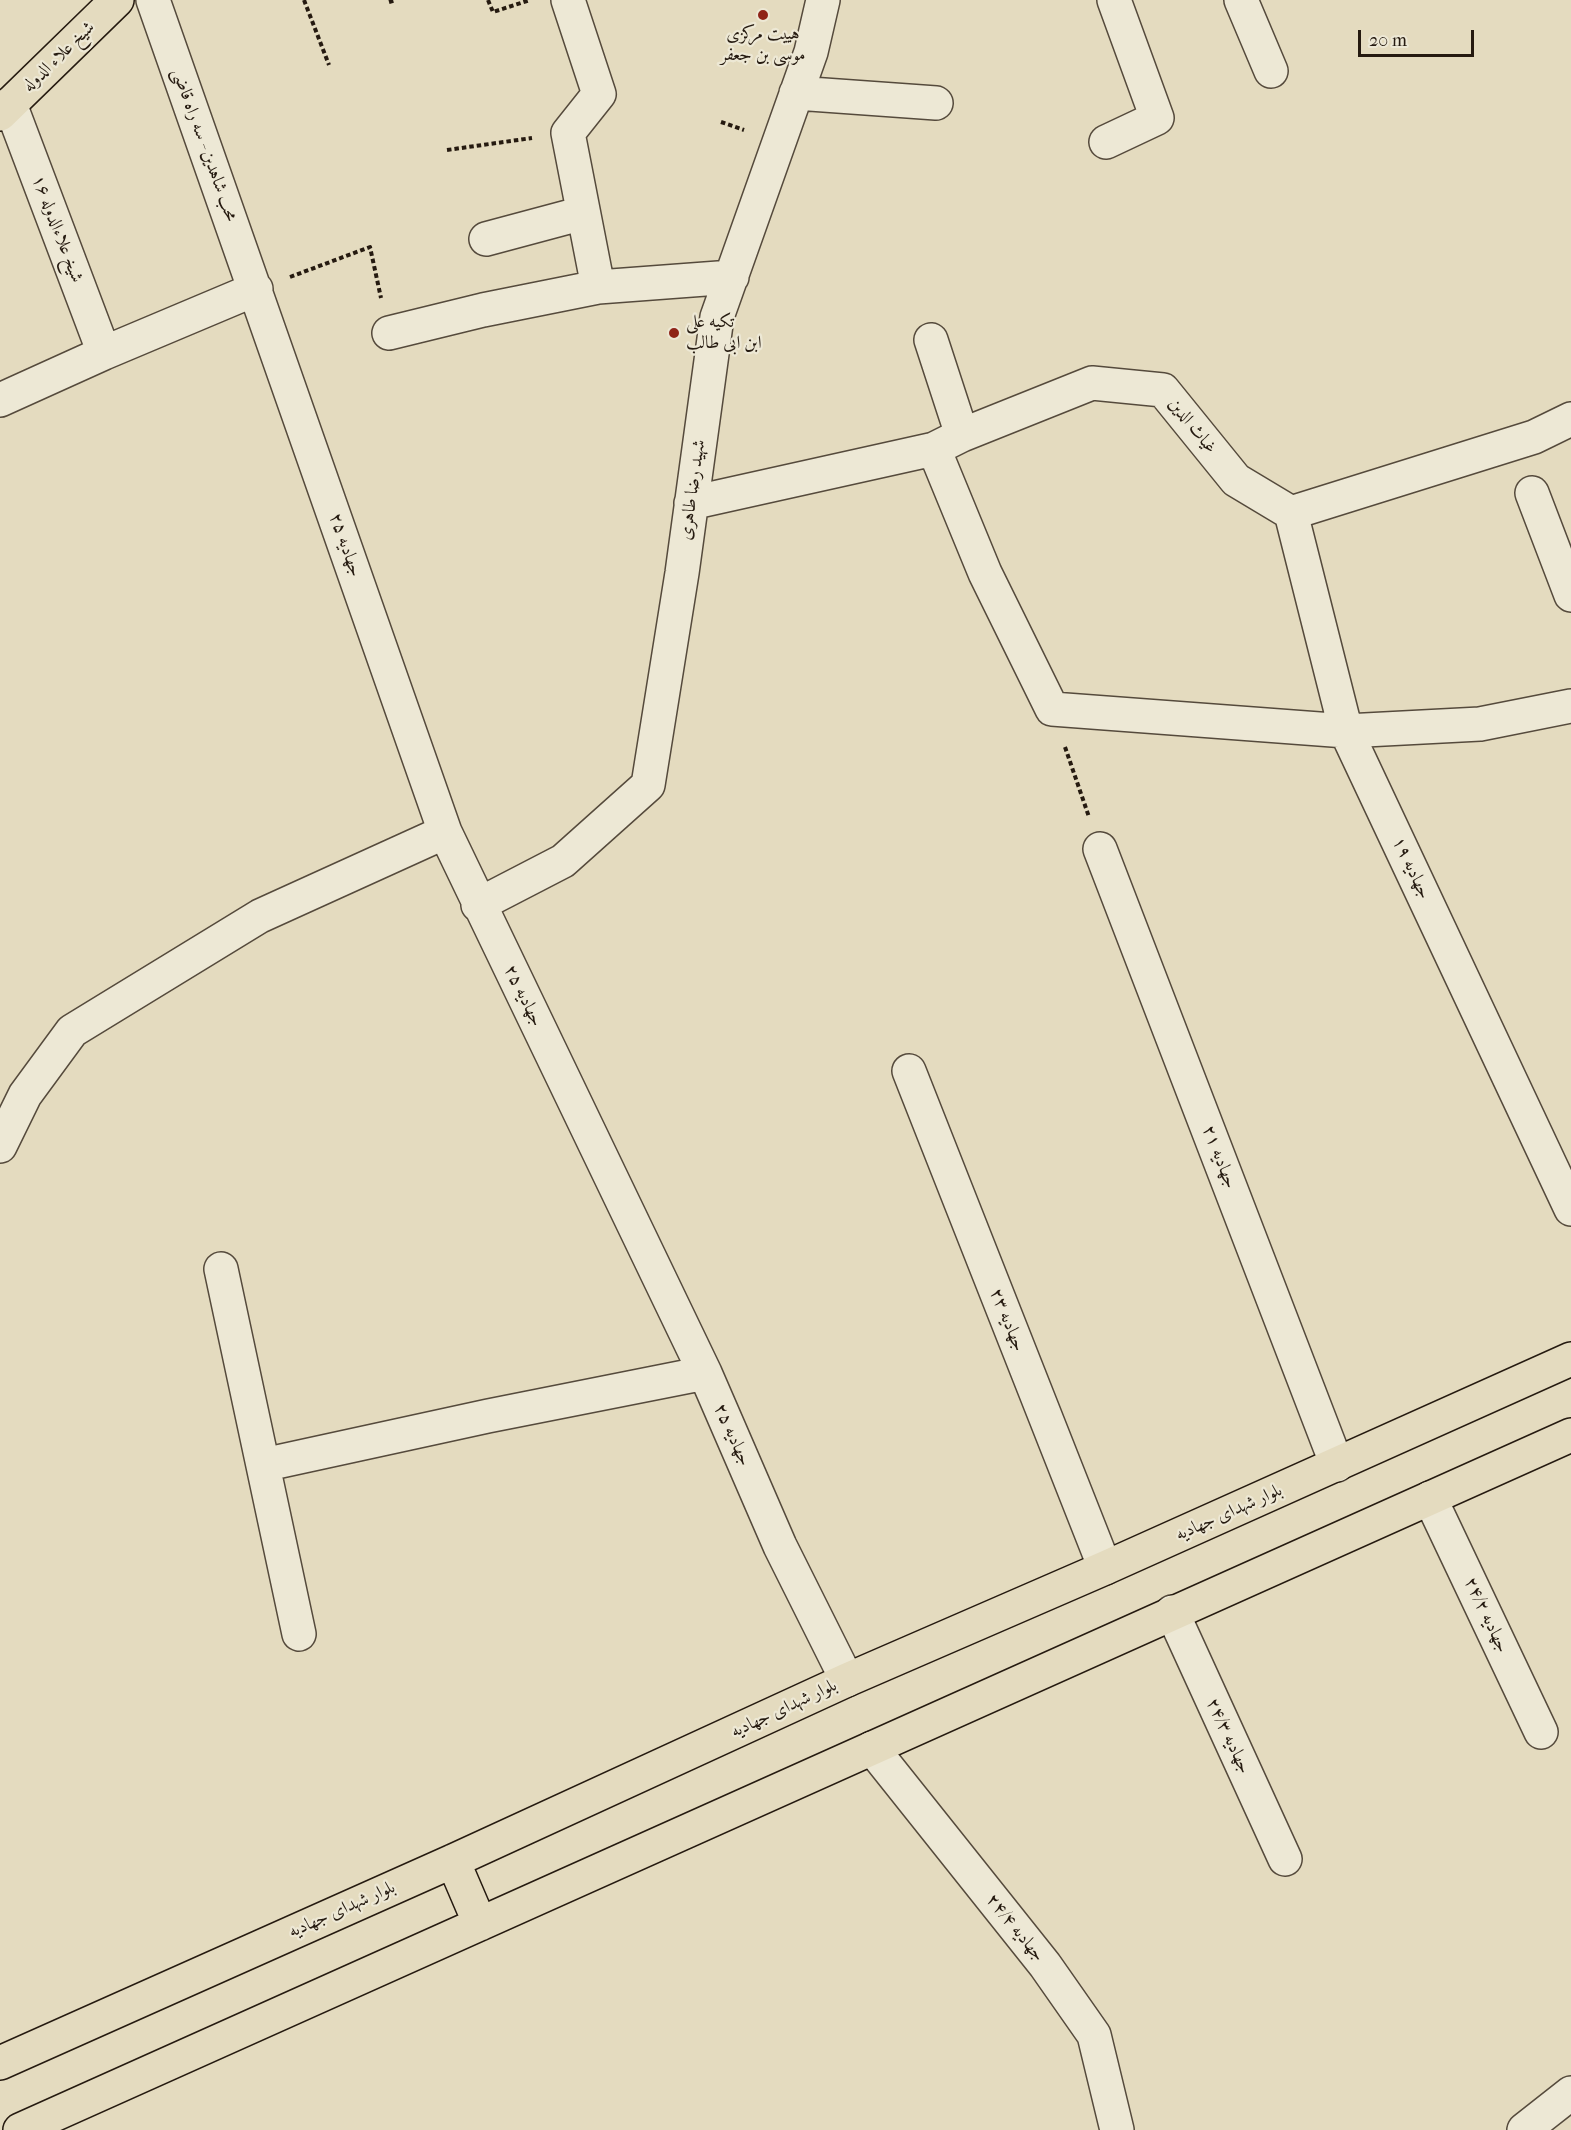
<!DOCTYPE html>
<meta charset="utf-8">
<style>
body{margin:0}
#map{position:relative;width:1571px;height:2130px;overflow:hidden;background:#e4dbbf;font-family:"IM FELL French Canon",serif}
canvas{display:block}
.scale{position:absolute;left:1358px;top:30px;width:116px;height:27px;box-sizing:border-box;border:3px solid #251a10;border-top:0;padding-left:8px;font-size:18px;line-height:21px;white-space:nowrap;color:#251a10;-webkit-text-stroke:4px #ede8d5;paint-order:stroke}
</style>
<div id="map">
<canvas width="1571" height="2130"></canvas>
<div class="scale">20 m</div>
</div>
<script>
const context = document.querySelector('canvas').getContext('2d');
context.lineJoin = 'round';
function stroke(path, color, width, dash) {
  context.strokeStyle = color;
  context.lineWidth = width;
  context.lineCap = dash ? 'butt' : 'round';
  context.setLineDash(dash || []);
  context.stroke(path);
}
function drawText(font, color, halo, rows, align = 'center') {
  context.font = font + ' "IM FELL French Canon",Amiri,serif';
  context.lineWidth = 4.5;
  context.setLineDash([]);
  context.textBaseline = 'middle';
  context.strokeStyle = halo;
  context.fillStyle = color;
  for (const [text, x, y, turn = 0] of rows) {
    context.save();
    context.translate(x, y);
    context.rotate((+turn || 0) * Math.PI / 180);
    context.textAlign = isNaN(turn) ? turn : align;
    if (halo) context.strokeText(text, 0, 0);
    context.fillText(text, 0, 0);
    context.restore();
  }
}
const minor = new Path2D(`
 M153 0 445 832 705 1373 780 1546 847 1680
 M568 0 599 94 568 133 598 287
 M1241 0 1271 71
 M796 93 936 103
 M10 104 104 353
 M1106 142 1157 118 1114 0
 M486 239 583 213
 M389 333 483 310 598 287 732 277
 M931 340 962 435
 M0 400 104 353 256 289
 M934 449 985 573 1052 709 1346 731 1480 724 1571 706
 M1532 493 1571 595
 M691 503 934 449 962 435 1092 383 1163 390 1236 480 1291 513 1534 437 1571 419
 M1291 513 1346 731 1571 1209
 M1100 849 1337 1465
 M478 905 563 861 648 785 682 573 717 317 811 52 823 0
 M909 1071 1105 1568
 M0 1146 25 1095 72 1031 260 916 445 832
 M221 1269 299 1634
 M263 1465 488 1416 705 1373
 M1430 1498 1541 1732
 M1172 1612 1285 1859
 M872 1748 1045 1965 1094 2035 1117 2130
 M1524 2130 1571 2093`);
const major = new Path2D(`
 M0 114 117 0
 M453 1861 480 1924
 M0 2063 453 1861 847 1680 1105 1568 1571 1359
 M20 2130 1571 1435`);
stroke(minor, '#554a3c', 36);
stroke(major, '#251a10', 36);
stroke(new Path2D(`
 M304 0 329 65
 M488 0 493 12 530 0
 M389 2 396 0
 M721 122 744 130
 M447 150 532 138
 M290 277 370 247 381 298
 M1065 747 1089 817`), '#251a10', 4, [4.5, 3]);
stroke(minor, '#ede8d5', 33);
stroke(major, '#e4dbbf', 33);
for (const [x, y, r, color] of [
 [763,15,6,"#8f2418"],
 [674,333,6,"#8f2418"]
]) {
  const dot = new Path2D();
  dot.arc(x, y, r, 0, 2 * Math.PI);
  context.fillStyle = color;
  context.fill(dot);
  stroke(dot, '#ede8d5', 2);
}
drawText('18px', '#251a10', '#ede8d5', [
 ["هییت مرکزی",763,35],
 ["موسی بن جعفر",763,56],
 ["تکیه علی",686,323,"left"],
 ["ابن ابی طالب",686,344,"left"]
]);
drawText('18px', '#251a10', '#ede8d5', [
 ["شیخ علاء الدوله",59,57,-44],
 ["محب شاهدین - سه راه قاضی",204,145,70],
 ["شیخ علاءالدوله ۱۶",57,229,69],
 ["غیاث الدین",1192,426,51],
 ["شهید رضا طاهری",693,490,-82],
 ["جهادیه ۲۵",345,545,71],
 ["جهادیه ۱۹",1411,868,65],
 ["جهادیه ۲۵",523,996,64],
 ["جهادیه ۲۱",1219,1157,69],
 ["جهادیه ۲۳",1007,1320,68],
 ["جهادیه ۲۵",732,1435,66],
 ["بلوار شهدای جهادیه",1229,1513,-24],
 ["جهادیه ۲۴/۲",1486,1615,65],
 ["بلوار شهدای جهادیه",784,1709,-25],
 ["جهادیه ۲۴/۳",1228,1736,65],
 ["بلوار شهدای جهادیه",342,1910,-24],
 ["جهادیه ۲۴/۴",1015,1928,51]
]);
</script>
